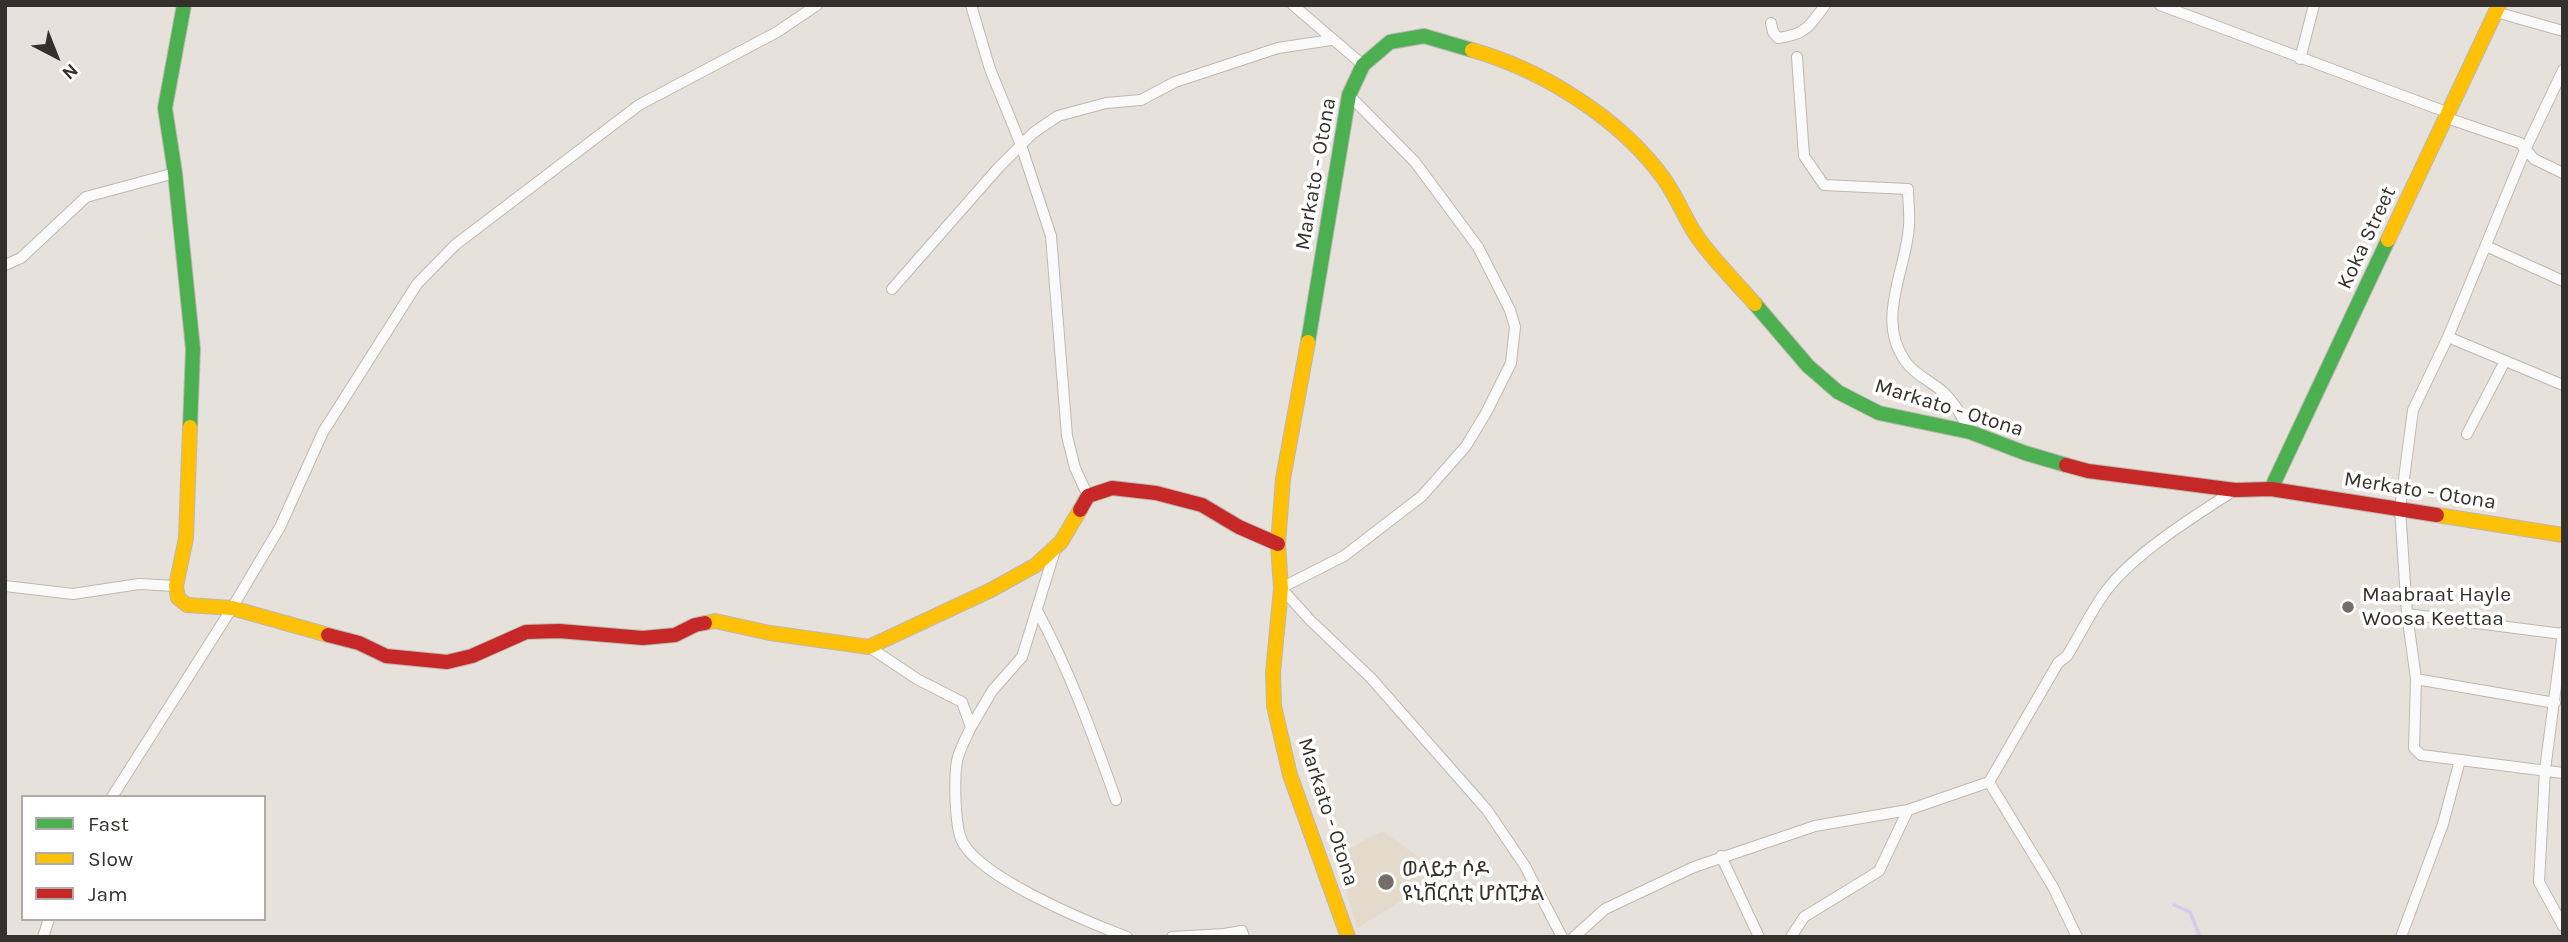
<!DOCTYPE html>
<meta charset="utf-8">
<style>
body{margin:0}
#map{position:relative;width:2568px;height:942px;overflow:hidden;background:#e7e1db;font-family:Karla,sans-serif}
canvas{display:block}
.frame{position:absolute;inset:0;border:7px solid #34302b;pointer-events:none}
.legend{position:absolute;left:21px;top:795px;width:245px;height:126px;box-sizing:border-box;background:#fff;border:2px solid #aeacaa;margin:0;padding:9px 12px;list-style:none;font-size:21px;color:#34302b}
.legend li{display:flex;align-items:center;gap:14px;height:35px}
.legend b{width:35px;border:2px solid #aeacaa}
.north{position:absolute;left:21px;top:21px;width:70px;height:70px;-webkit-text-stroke:5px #fff;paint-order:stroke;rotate:138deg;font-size:19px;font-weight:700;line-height:28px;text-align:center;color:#34302b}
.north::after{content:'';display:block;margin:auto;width:24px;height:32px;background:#34302b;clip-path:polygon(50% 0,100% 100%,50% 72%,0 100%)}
</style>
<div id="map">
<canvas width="2568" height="942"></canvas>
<div class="frame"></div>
<ul class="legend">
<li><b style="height:9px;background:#4caf50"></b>Fast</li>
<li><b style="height:9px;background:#ffc107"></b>Slow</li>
<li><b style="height:9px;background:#c62828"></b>Jam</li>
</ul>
<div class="north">N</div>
</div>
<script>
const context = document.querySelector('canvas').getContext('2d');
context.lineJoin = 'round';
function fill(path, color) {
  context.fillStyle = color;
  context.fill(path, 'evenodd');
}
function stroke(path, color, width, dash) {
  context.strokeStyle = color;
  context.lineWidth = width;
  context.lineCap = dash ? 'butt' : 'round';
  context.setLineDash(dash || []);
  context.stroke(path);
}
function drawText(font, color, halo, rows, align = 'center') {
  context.font = font + ' Karla,"Noto Sans Ethiopic",sans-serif';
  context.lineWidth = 7;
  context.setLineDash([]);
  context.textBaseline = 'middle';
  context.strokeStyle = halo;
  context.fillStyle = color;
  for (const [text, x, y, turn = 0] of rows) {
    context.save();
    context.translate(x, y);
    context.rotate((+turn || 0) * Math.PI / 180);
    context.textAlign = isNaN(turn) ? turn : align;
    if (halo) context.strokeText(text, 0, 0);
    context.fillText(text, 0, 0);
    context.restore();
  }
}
fill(new Path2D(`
 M1382 831 1437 870 1423 887 1357 928 1336 855Z`), '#e4dacc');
stroke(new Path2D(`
 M2174 905 2190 912 2200 937`), '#d8c9ed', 3.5);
const street = new Path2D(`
 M971 5 990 69 1021 145 1051 236 1067 436 1075 468 1088 496
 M1293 5 1363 65
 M2160 5 2449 113
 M2496 12 2563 31
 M1771 23 1773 32 1778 38C1805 35 1810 26 1825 5
 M1797 57 1804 156 1824 185 1908 189C1908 201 1910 214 1909 226 1906 271 1875 320 1906 362 1916 376 1931 381 1943 392 1955 402 1962 418 1970 432
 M2300 59 2314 5
 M2563 70 2525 150 2448 337 2413 410 2400 509 2407 614 2416 679 2414 748 2421 755 2563 773
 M1349 95 1415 162 1478 247 1510 310 1515 327 1511 363 1486 413 1466 446 1422 496 1344 556 1281 588 1310 620 1371 678 1487 810 1525 866 1562 937
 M2447 118 2520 143 2534 159 2563 173
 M2486 246 2563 281
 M5 265 21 258 86 197 175 173
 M892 289 999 167 1033 133 1058 116 1106 103 1141 100 1175 82 1278 48 1331 40
 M2448 337 2563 385
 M2467 434 2505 361
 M5 586 73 594 139 584 176 586
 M1038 612C1070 672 1093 735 1116 800
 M2407 614 2562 634
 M2563 632 2545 770 2539 882 2563 926
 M869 647 917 679 962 702 971 727C966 738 959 750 957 761 954 779 955 819 960 836 971 875 1090 923 1127 937
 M2416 679 2555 703
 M971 727 992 691 1022 657 1056 547
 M1989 782 2053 887 2077 937
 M112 797 232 608 280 527 323 432 417 284 455 245 639 105 777 32 817 5
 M1721 856 1759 937
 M43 937 49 919
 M1172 937 1224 934 1242 931 1244 937
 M1574 937 1605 909 1694 867 1815 826 1908 810
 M1791 937 1804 917 1879 871 1908 810 1989 782 2058 663 2067 656C2080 635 2091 611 2106 591 2133 554 2196 515 2235 490
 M2401 937 2443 824 2460 760`);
const fast = new Path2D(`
 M184 5 165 108 175 173 193 349 190 427
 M1755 304 1808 366 1838 392 1879 413 1970 432 2025 453 2066 465
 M1308 342 1349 95 1363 65 1390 42 1424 36 1472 50
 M2271 489 2388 240`);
const slow = new Path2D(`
 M1472 50C1543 70 1621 119 1664 179 1677 197 1684 217 1696 235 1713 260 1736 282 1755 304
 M2388 240 2499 5
 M1308 342 1283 479 1278 544 1281 588 1273 673 1274 706 1290 775 1348 937
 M190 427 186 538 176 586 178 598 187 605 232 608 328 635
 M2437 515 2563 535
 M705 623 715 621 770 633 869 647 991 590 1036 565 1061 542 1080 510`);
const jam = new Path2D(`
 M2066 465 2088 471 2235 490 2271 489 2437 515
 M1080 510 1088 496 1112 488 1156 493 1202 505 1239 527 1278 544
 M328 635 359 643 386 656 447 662 472 656 526 632 559 631 643 638 675 635 695 625 705 623`);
stroke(street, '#bcb8b2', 12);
stroke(fast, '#bcb8b2', 16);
stroke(slow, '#bcb8b2', 16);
stroke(jam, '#bcb8b2', 16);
stroke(street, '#fbfafa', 10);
stroke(fast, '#4caf50', 14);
stroke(slow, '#ffc107', 14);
stroke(jam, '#c62828', 14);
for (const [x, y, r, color] of [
 [2348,607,7,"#736e69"],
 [1386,882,9,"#736e69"]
]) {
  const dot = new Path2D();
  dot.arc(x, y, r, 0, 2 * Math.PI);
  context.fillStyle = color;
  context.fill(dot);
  stroke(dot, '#fff', 2.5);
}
drawText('21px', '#34302b', '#fff', [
 ["Markato - Otona",1316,174,-80],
 ["Koka Street",2367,238,-65],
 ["Markato - Otona",1949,408,17],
 ["Merkato - Otona",2420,491,9],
 ["Markato - Otona",1328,812,72]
]);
drawText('21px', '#34302b', '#fff', [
 ["Maabraat Hayle",2362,595],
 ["Woosa Keettaa",2362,619],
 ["ወላይታ ሶዶ",1402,870],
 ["ዩኒቨርሲቲ ሆስፒታል",1402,894]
], 'left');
</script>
